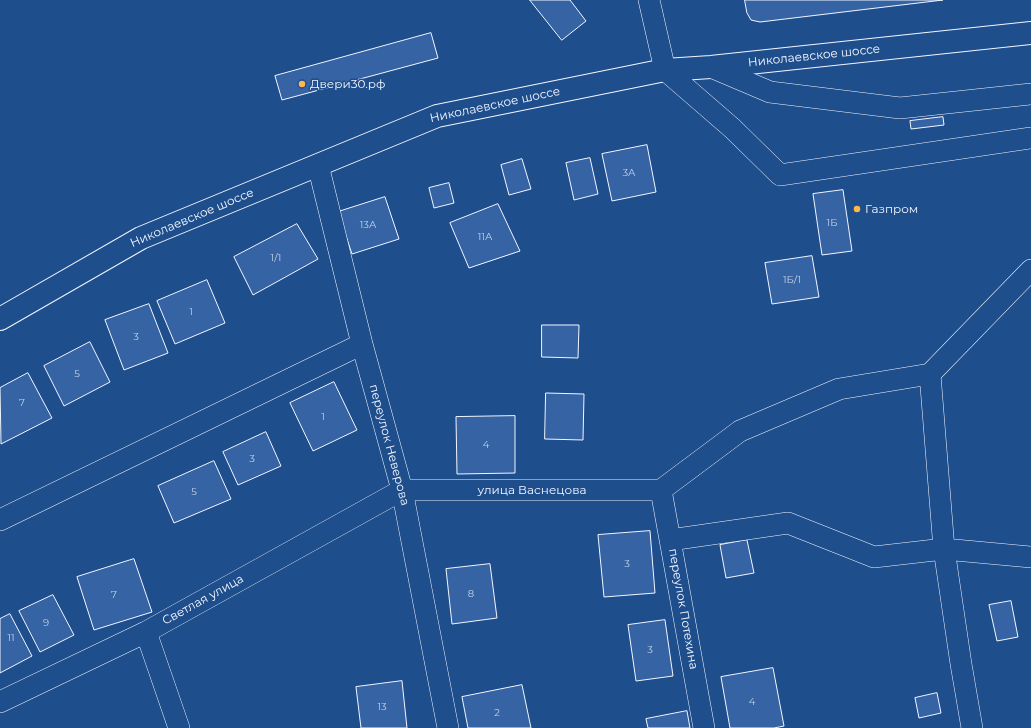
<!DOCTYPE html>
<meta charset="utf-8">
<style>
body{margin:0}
canvas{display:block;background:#1f4e8c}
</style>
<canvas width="1031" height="728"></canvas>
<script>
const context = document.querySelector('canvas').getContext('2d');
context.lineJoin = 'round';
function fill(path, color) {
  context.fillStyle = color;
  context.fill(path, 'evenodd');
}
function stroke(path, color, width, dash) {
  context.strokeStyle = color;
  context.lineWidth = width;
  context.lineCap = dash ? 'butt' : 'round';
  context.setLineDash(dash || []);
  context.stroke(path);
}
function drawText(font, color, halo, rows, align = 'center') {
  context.font = font + ' Montserrat,sans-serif';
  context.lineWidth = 3;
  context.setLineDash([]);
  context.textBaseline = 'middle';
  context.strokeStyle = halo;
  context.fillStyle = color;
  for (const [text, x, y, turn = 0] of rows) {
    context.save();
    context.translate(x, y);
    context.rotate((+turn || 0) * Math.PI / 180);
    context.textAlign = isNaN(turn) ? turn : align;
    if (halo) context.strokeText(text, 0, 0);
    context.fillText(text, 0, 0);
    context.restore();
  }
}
const building = new Path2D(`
 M530 0H570L586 21 562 40Z
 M745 0H943L760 22 751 20 747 13Z
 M431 33 438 58 282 100 275 76Z
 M943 117 944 125 911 129 910 121Z
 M647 145 656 192 612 201 602 154Z
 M590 158 598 194 574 200 566 163Z
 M522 159 531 189 509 195 501 165Z
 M449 183 454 203 434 208 429 188Z
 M843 190 852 251 822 255 813 194Z
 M385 197 399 239 352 254 338 212Z
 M498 204 520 251 469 268 450 223Z
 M297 224 318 259 253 295 234 257Z
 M812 256 819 297 772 304 765 263Z
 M207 280 225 323 175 344 157 301Z
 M149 304 168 353 124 370 105 320Z
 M542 325H579L578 358 542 357Z
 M90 342 110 382 64 406 44 366Z
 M28 373 52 418 1 444 0 388Z
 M334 382 357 430 313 451 290 403Z
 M546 393 584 394 583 440 545 439Z
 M515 416V473L457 474 456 417Z
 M266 432 281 466 238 485 223 452Z
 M214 461 231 499 174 523 158 486Z
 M650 531 655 593 604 597 598 535Z
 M747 540 754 573 726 578 720 545Z
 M134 559 152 612 94 630 77 577Z
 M490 564 497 618 452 624 446 569Z
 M53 595 74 635 40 652 19 611Z
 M1011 601 1018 637 997 641 989 605Z
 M10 614 32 656 0 673V619Z
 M665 620 673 676 636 681 628 625Z
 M773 668 784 726 774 728H730L721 677Z
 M402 681 407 728H361L356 687Z
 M522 685 531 728H468L462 697Z
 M937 693 941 713 919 718 915 698Z
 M687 711 690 728H648L646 719Z`);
fill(building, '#3563a3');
stroke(building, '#f2f6ff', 1);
const minor = new Path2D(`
 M649 0 665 70 732 128 780 175 1031 138
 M711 67 770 92 900 108 1031 94
 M318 165 362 344 402 490 448 728
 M930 374 944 549 961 664 972 728
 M661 490 740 431 839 389 930 374 1031 270
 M661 490 704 728
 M0 520 362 344
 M670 540 788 523 874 557 944 549 1031 557
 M146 632 179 728
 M0 702 146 632 402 490H661`);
const major = new Path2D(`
 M0 319 141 238 437 116 665 70 711 67 1031 33`);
stroke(minor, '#f2f6ff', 22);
stroke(major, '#f2f6ff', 24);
stroke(minor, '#1f4e8c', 21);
stroke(major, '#1f4e8c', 22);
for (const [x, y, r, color] of [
 [302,84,4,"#ffb74d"],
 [857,209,4,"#ffb74d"]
]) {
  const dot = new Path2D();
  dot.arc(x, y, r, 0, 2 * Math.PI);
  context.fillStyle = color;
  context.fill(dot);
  stroke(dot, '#1f4e8c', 1.5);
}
drawText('10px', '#c3d1e8', null, [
 ["3А",629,173],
 ["1Б",832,223],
 ["13А",368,225],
 ["11А",485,237],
 ["1/1",276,258],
 ["1Б/1",792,280],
 ["1",191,312],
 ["3",136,337],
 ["5",77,374],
 ["7",22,403],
 ["1",323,417],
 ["4",486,445],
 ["3",252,459],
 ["5",194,492],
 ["3",627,564],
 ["8",471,594],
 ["7",114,595],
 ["9",46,623],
 ["11",11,638],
 ["3",650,650],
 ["4",752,702],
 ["13",382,707],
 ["2",497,713]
]);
drawText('12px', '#f2f6ff', '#1f4e8c', [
 ["Николаевское шоссе",814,56,-6],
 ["Николаевское шоссе",495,105,-12],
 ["Николаевское шоссе",192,218,-23],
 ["переулок Неверова",389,445,75],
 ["улица Васнецова",532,490],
 ["Светлая улица",203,600,-29],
 ["переулок Потехина",683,609,80]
]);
drawText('12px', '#f2f6ff', '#1f4e8c', [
 ["Двери30.рф",310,84],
 ["Газпром",865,209]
], 'left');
</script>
